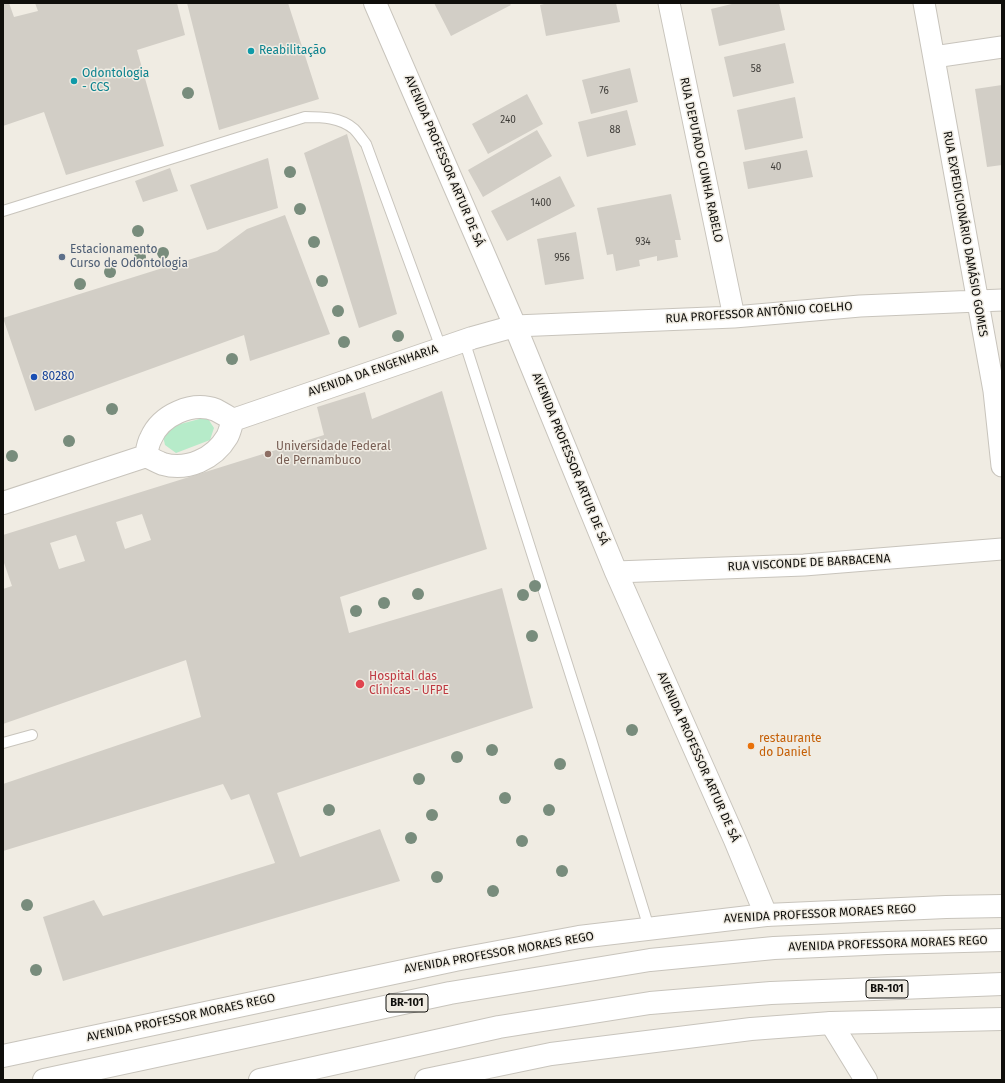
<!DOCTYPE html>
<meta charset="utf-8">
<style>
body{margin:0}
#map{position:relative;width:1005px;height:1083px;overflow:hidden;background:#f0ece3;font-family:"Fira Sans",sans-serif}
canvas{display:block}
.frame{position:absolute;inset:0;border:4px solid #0f0e0b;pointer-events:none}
</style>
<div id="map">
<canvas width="1005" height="1083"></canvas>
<div class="frame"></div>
</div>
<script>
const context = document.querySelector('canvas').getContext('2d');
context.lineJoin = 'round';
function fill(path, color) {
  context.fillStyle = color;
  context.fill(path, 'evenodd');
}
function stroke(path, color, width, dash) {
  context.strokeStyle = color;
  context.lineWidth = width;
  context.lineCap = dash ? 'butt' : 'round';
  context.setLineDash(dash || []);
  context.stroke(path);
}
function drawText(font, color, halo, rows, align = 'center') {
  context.font = font + ' "Fira Sans",sans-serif';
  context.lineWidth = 3;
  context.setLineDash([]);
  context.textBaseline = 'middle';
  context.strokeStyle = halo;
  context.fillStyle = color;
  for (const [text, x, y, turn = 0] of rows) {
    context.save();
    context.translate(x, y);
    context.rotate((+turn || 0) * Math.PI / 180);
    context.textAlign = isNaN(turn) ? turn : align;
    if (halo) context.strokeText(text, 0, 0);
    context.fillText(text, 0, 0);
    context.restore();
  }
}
fill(new Path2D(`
 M207 417 214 428 210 440 176 453 165 445 163 436 173 426Z`), '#b6ebc9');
fill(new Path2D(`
 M3 3H9L14 17 38 11 35 3H177L185 35 137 50 164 146 66 175 44 112 3 126Z
 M187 3H288L319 99 219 130Z
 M434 3H509L511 5 451 36Z
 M548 3H616L620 22 546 36 540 5Z
 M736 3H779L785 30 719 46 711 9Z
 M785 43 794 83 733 97 724 57Z
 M630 68 638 102 591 114 582 80Z
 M1002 85V165L987 167 975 89Z
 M527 94 543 124 488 154 472 124Z
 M795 97 803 138 745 150 737 110Z
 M627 110 636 145 587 157 578 122Z
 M537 130 552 156 483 197 468 170Z
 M347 134 397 314 359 328 304 153Z
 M807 150 813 177 748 189 743 162Z
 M268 158 278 208 207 230 190 185Z
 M170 168 178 191 143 202 135 181Z
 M560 176 575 206 507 241 491 211Z
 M671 194 681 240H675L678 257 657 261V256L639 260 640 266 616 271 613 254 607 255 597 208Z
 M285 215 330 334 250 361 244 335 35 411 3 318 217 251 247 229Z
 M576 232 584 279 545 285 537 239Z
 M442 391 487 549 340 597 349 633 502 588 533 708 277 793 300 857 380 829 400 881 63 981 43 917 94 900 103 916 275 863 249 794 231 800 223 784 3 851V784L201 717 186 660 3 724V589L12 586 3 560V535L324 435 317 407 365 392 372 419ZM142 514 151 540 125 549 116 522ZM76 535 85 561 59 569 50 543Z`), '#d2cec6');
const service = new Path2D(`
 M3 211 305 117C322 117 340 117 354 129 358 133 362 139 366 144L441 348
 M464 340 591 739 649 928
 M3 743 32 735`);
const minor = new Path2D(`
 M669 3 734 317
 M924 3 994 391 1002 466
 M934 57 1002 47
 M515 326 734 317 860 306 1002 300
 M616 572 804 565 1002 549`);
const tertiary = new Path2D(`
 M375 3 515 326 616 572 735 840 766 915
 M146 456C147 450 148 443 151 438 161 415 192 401 216 410 222 413 228 417 233 420L472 338 515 326
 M3 503 146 456C151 458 157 462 163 464 187 471 214 459 227 437 230 432 231 425 233 420
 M831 1023 866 1080`);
const secondary = new Path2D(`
 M3 1056 455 960 579 937 766 915 946 907 1002 906
 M426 1080 551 1054 751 1029 831 1023 1002 1019`);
const trunk = new Path2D(`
 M44 1080 450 993 650 960 774 948 887 943 1002 940
 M260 1080 499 1027 650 1003 771 993 1002 984`);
stroke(service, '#c8c4bc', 12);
stroke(minor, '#c8c4bc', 23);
stroke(tertiary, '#c8c4bc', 24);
stroke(secondary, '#c8c4bc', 24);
stroke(trunk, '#c8c4bc', 24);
stroke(service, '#fff', 10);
stroke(minor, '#fff', 21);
stroke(tertiary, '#fff', 22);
stroke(secondary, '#fff', 22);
stroke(trunk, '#fff', 22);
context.fillStyle = '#788c7c';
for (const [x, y] of [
 [188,93],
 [290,172],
 [300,209],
 [138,231],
 [314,242],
 [163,253],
 [140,257],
 [110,272],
 [322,281],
 [80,284],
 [338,311],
 [398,336],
 [344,342],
 [232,359],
 [112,409],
 [69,441],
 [12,456],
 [535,586],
 [418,594],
 [523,595],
 [384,603],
 [356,611],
 [532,636],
 [632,730],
 [492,750],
 [457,757],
 [560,764],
 [419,779],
 [505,798],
 [329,810],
 [549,810],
 [432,815],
 [411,838],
 [522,841],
 [562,871],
 [437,877],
 [493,891],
 [27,905],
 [36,970]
]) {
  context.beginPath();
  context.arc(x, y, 6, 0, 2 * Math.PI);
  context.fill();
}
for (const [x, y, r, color] of [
 [251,51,4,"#0f9aa8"],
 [74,81,4,"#0f9aa8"],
 [62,257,4,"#5c6f8a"],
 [34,377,4,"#1a4fb4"],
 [268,454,4,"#8d6e63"],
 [360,684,5,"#e0444e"],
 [751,746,4,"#e8710a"]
]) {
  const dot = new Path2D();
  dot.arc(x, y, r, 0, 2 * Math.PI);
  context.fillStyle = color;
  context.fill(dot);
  stroke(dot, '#f0ece3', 1.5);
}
drawText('10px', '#403e3a', null, [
 ["58",756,69],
 ["76",604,91],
 ["240",508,120],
 ["88",615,130],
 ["40",776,167],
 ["1400",541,203],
 ["934",643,242],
 ["956",562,258]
]);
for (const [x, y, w] of [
 [887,989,42],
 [407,1003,42]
]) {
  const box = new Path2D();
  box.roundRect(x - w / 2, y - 9, w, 18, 3);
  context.fillStyle = '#f0ece3';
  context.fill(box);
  stroke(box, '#0f0e0b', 1);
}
drawText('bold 11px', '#0f0e0b', null, [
 ["BR-101",887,989],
 ["BR-101",407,1003]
]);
drawText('12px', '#0d838f', '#f0ece3', [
 ["Reabilitação",259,51],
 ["Odontologia",82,74],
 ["- CCS",82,88]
], 'left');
drawText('12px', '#0f0e0b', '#f0ece3', [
 ["RUA DEPUTADO CUNHA RABELO",701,160,78],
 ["AVENIDA PROFESSOR ARTUR DE SÁ",444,161,67],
 ["RUA EXPEDICIONÁRIO DAMÁSIO GOMES",965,234,80],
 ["RUA PROFESSOR ANTÔNIO COELHO",759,313,-4],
 ["AVENIDA DA ENGENHARIA",373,371,-19],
 ["AVENIDA PROFESSOR ARTUR DE SÁ",570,459,68],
 ["RUA VISCONDE DE BARBACENA",809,563,-3],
 ["AVENIDA PROFESSOR ARTUR DE SÁ",698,757,66],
 ["AVENIDA PROFESSOR MORAES REGO",820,914,-3],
 ["AVENIDA PROFESSORA MORAES REGO",888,944,-2],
 ["AVENIDA PROFESSOR MORAES REGO",499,953,-10],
 ["AVENIDA PROFESSOR MORAES REGO",181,1018,-12]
]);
drawText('12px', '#4e5e75', '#f0ece3', [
 ["Estacionamento",70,250],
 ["Curso de Odontologia",70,264]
], 'left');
drawText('12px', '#164399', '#f0ece3', [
 ["80280",42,377]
], 'left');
drawText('12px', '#785e54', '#f0ece3', [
 ["Universidade Federal",276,447],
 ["de Pernambuco",276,461]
], 'left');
drawText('12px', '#be3a42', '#f0ece3', [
 ["Hospital das",369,677],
 ["Clínicas - UFPE",369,691]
], 'left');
drawText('12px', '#c56008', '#f0ece3', [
 ["restaurante",759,739],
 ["do Daniel",759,753]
], 'left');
</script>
